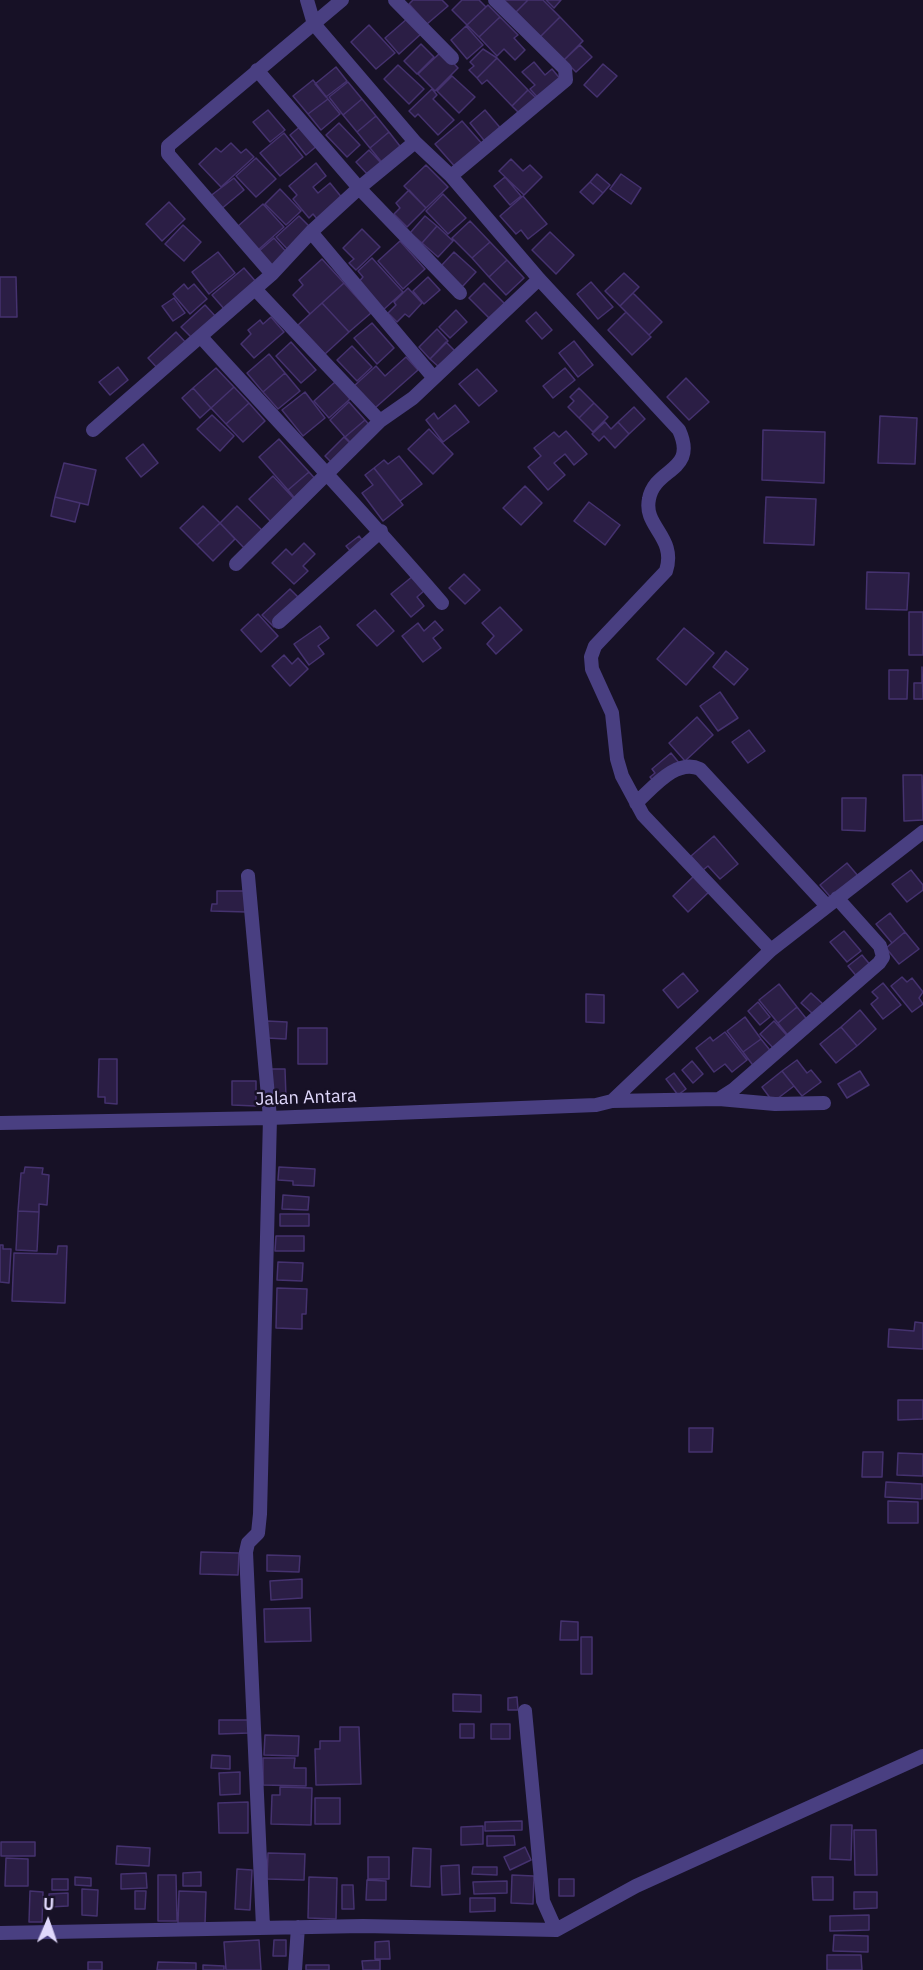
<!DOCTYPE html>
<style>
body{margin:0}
#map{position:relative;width:923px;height:1970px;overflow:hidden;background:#171126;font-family:"IBM Plex Sans",sans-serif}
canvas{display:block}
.north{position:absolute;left:18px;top:1892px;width:60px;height:60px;-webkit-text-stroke:4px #171126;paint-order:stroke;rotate:2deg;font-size:16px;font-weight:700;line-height:24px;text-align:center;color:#e0d8fc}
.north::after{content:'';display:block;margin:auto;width:21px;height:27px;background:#e0d8fc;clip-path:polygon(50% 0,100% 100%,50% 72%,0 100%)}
</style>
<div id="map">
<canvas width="923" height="1970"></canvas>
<div class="north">U</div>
</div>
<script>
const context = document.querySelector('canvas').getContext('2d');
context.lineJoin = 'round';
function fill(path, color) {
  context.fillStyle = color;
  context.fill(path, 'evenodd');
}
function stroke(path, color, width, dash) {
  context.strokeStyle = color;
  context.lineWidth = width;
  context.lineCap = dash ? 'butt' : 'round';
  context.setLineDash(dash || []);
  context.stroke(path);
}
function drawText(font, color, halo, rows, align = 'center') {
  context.font = font + ' "IBM Plex Sans",sans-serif';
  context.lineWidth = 5;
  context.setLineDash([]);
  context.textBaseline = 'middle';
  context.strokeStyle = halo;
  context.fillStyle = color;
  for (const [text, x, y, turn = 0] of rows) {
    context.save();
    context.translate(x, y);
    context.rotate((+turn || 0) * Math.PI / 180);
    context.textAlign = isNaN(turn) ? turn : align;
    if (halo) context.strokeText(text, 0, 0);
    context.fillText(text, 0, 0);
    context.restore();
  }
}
const building = new Path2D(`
 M413 0H442L448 6 427 24 409 4Z
 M462 0H479L486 7 467 25 452 10Z
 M499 0H528L516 12Z
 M528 0H543L560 17 540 37 516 12Z
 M546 0H561L554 8Z
 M488 5 500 17 479 37 467 25Z
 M500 17 518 35 514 38 525 50 515 60 504 49 497 56 479 37Z
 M560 17 583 41 564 60 540 37Z
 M408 18 422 33 399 54 385 38Z
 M369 25 395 53 376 69 351 42Z
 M466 26 483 45 467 59 451 40Z
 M421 44 434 57 417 74 404 61Z
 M580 45 592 57 576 72 564 60Z
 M483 49 497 58 477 78 469 70 474 66 470 62Z
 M442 51 458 68 435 91 418 74Z
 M497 58 528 90 512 106 487 80 482 84 477 78Z
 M534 62 545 75 552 69 562 81 541 101 530 89 535 85 522 72Z
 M603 64 617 76 597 97 584 85Z
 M398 65 424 89 409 104 384 79Z
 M336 67 347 81 326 97 315 84Z
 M452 76 475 97 459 113 437 91Z
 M313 80 328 99 308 114 293 96Z
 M348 82 362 99 343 115 329 97Z
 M432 89 437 95 433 99 454 120 438 135 418 114 415 117 409 111Z
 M528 90 538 100 521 115 512 106Z
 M328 99 340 114 321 130 308 114Z
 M362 99 376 116 357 132 343 115Z
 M268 110 285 130 270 142 253 122Z
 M485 110 503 131 487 144 470 123Z
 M376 116 389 132 370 148 357 132Z
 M462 121 484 146 457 169 435 144Z
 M339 123 360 145 347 157 326 135Z
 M302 125 318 145 306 155 290 135Z
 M389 132 403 150 384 165 370 148Z
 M284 133 303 157 280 176 260 153Z
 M231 143 241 153 246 149 254 157 221 187 199 164 216 148 221 152Z
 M369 150 382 164 369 176 356 162Z
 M256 158 276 179 256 197 236 176Z
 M511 159 523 171 530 165 542 177 524 195 499 171Z
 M316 163 326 176 313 187 318 193 330 183 343 199 318 220 313 214 309 218 293 199 297 195 289 186Z
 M426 165 448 187 426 208 404 186Z
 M597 174 610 185 603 193 590 182Z
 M621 174 641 188 631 204 610 189Z
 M505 177 521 196 510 205 494 186Z
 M234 178 244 190 220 210 209 197Z
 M590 182 603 193 593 204 580 192Z
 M280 189 301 211 286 225 265 204Z
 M409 190 426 208 407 227 394 214 400 208 396 203Z
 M443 194 466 218 448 234 426 211Z
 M523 196 547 224 528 239 521 230 516 234 500 216Z
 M169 202 185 219 162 241 146 224Z
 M263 204 284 227 258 250 237 227Z
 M299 216 313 230 290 252 276 237Z
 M425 216 437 226 422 243 410 233Z
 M470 221 490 242 472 258 452 238Z
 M183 225 201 242 184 261 165 244Z
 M437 226 453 241 438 257 422 243Z
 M362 229 380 247 356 270 349 263 354 259 343 248Z
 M550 232 574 255 556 274 532 250Z
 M274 238 289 255 273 269 258 252Z
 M400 241 425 269 403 289 378 261Z
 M490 242 507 260 489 277 472 258Z
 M218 252 235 273 209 294 192 272Z
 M454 252 476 272 462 287 440 267Z
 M372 258 403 292 382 311 357 284 363 277 358 271Z
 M322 259 344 283 310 314 293 295 303 285 299 280Z
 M507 260 524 278 506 295 489 277Z
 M244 268 257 283 225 310 212 295Z
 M624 273 639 287 620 306 605 291Z
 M0 277H16L17 317H0Z
 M428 277 440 290 424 304 413 291Z
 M591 282 613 307 598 319 577 294Z
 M344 283 371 313 349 332 322 303Z
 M484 283 505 304 490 319 469 298Z
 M184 284 188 289 194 284 207 299 190 314 173 294Z
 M408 288 422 303 409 317 405 314 397 322 388 313 396 305 394 302Z
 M633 293 662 322 649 335 620 306Z
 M174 298 185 313 173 321 162 306Z
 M322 303 349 332 325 354 298 325Z
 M205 305 217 318 194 340 181 327Z
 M456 310 467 322 450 338 439 327Z
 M536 312 552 330 542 339 526 321Z
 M626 312 651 337 632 355 608 330Z
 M271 317 284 332 254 358 241 344 251 334 248 330 260 320 263 324Z
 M372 323 394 348 377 364 354 338Z
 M437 329 448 341 430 359 419 347Z
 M176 332 188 345 160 371 148 358Z
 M574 341 593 365 578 377 559 353Z
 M291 342 316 370 301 383 276 356Z
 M446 342 456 352 440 368 430 359Z
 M352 346 372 367 357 381 337 360Z
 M269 354 285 373 263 392 247 373Z
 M406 357 418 370 375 408 354 386 376 366 385 376Z
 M118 367 128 380 110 395 99 382Z
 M216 368 234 387 211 408 193 388Z
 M565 368 575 380 553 398 543 386Z
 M477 369 497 391 479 406 459 384Z
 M285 373 300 391 278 409 263 392Z
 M686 378 709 402 689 420 667 397Z
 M335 382 350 399 329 418 314 401Z
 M234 387 249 403 226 424 211 408Z
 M193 388 211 408 200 418 182 398Z
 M579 388 594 403 579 418 568 407 574 401 570 397Z
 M305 392 325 418 303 436 282 410Z
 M349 402 365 420 345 437 330 420Z
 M249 403 265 421 243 442 226 424Z
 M594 403 608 417 593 432 579 418Z
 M455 405 469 422 443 442 426 420 434 413 438 419Z
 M634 407 645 419 629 434 618 422Z
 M212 415 234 436 220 451 197 429Z
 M880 416 917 418 915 464 878 463Z
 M365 420 372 428 353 445 345 437Z
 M605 422 611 429 618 422 629 434 615 448 604 436 599 441 592 434Z
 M429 429 453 454 433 474 408 449Z
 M763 430 825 432 824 483 762 480Z
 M566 431 587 454 574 465 565 454 554 463 565 475 548 490 528 467 541 456 534 448 554 432 559 437Z
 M344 437 353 446 334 465 325 456Z
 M279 439 309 472 288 490 259 457Z
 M143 444 158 463 141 477 126 458Z
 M399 456 422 484 400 501 374 468 384 460 388 464Z
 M64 463 96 470 88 505 55 497Z
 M374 468 403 505 383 521 362 493 373 485 365 475Z
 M309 472 318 482 297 501 288 490Z
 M273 476 297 502 273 524 249 499Z
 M525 486 542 503 521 525 503 508Z
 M55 497 80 503 75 522 51 516Z
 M766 497 816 499 814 545 764 543Z
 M589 502 620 525 605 545 574 521Z
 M203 506 220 523 197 545 180 528Z
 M237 506 265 533 247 551 220 523Z
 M220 523 235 539 213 561 197 545Z
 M359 536 365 544 353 554 346 546Z
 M304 543 315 554 303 566 308 571 294 584 272 563 286 549 292 555Z
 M867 572 909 573 907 610 866 609Z
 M464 574 480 590 465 604 449 588Z
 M413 576 425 590 417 597 424 606 411 617 391 594Z
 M290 589 301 600 274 627 262 615Z
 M500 607 522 630 496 654 487 644 494 636 482 623Z
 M375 610 394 631 377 646 357 625Z
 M909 612H923V655H909Z
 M258 614 278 636 261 652 241 630Z
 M435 621 443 630 433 638 441 648 423 662 402 636 418 623 424 631Z
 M320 626 329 638 318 646 324 654 309 665 294 644Z
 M684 628 714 653 686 685 657 659Z
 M726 651 748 669 734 685 713 667Z
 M284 655 292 664 298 658 308 669 290 686 272 666Z
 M922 667 923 699H914V683H922Z
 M889 670H908L907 699H889Z
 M720 692 738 718 718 731 700 706Z
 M697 717 713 735 685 761 669 743Z
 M749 730 765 751 748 763 732 742Z
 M671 753 680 764 656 784 650 777 655 773 652 769Z
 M903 775H922L923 820 904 821Z
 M842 798H866L865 831 842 830Z
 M714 836 738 864 720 879 708 866 703 870 691 856Z
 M847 863 859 877 833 900 820 885Z
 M911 870 923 885V890L907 902 892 884Z
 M696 874 711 890 688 912 673 896Z
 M217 891H248L247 912 211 911 212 904H217Z
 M890 913 905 932 892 943 876 924Z
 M844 931 861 951 847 962 830 942Z
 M905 932 919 949 899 964 886 948Z
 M862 955 872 967 858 978 848 966Z
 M683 973 698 991 678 1008 663 990Z
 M902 977 907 982 912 978 923 992 919 998 923 1004 912 1012 891 986Z
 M883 983 901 1005 883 1019 871 1004 878 998 872 992Z
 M779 984 797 1007 778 1023 759 1000Z
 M811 993 824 1005 814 1015 801 1003Z
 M586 994 604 995V1023L586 1022Z
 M758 1002 770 1017 760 1025 748 1011Z
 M797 1007 809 1022 790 1038 778 1023Z
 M860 1010 876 1029 857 1046 841 1027Z
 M745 1017 761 1039 743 1052 727 1031Z
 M267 1021 287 1022 286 1039 267 1038Z
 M774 1021 790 1039 776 1051 760 1034Z
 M841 1027 857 1046 836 1063 820 1044Z
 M298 1028H327V1064H298Z
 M725 1032 747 1060 732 1072 725 1064 714 1072 696 1048 710 1037 713 1041Z
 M761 1039 773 1054 755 1068 743 1052Z
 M99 1059H117V1104L105 1103V1097H98Z
 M797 1060 807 1073 811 1070 821 1082 802 1096 782 1071Z
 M692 1061 703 1074 693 1083 682 1070Z
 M268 1069H285L286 1098H269Z
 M782 1071 794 1086 773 1102 762 1087Z
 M860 1071 869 1085 847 1098 838 1084Z
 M674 1073 686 1089 678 1095 666 1079Z
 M232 1081H256V1106L232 1105Z
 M25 1167 43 1168 42 1174 49 1175 47 1205 39 1204V1212L18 1211 21 1173H24Z
 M279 1167 315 1169 314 1186 293 1185V1181L278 1180Z
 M283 1195 309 1197 308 1210 282 1209Z
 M18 1211 39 1212 37 1251 16 1250Z
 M280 1214H309V1226H280Z
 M276 1236H304V1251H275Z
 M0 1245H3V1249H11L9 1283 0 1282Z
 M58 1246H67L65 1303 12 1301 14 1253 57 1254Z
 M278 1262 303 1263 302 1281 277 1280Z
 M277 1288 307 1289 306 1314H302V1329L276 1328Z
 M915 1322 923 1323V1349L888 1347 889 1329 914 1331Z
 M898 1400H923V1419L898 1420Z
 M689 1428H713L712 1452H689Z
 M863 1452H883L882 1477H862Z
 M898 1453 923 1454V1476L897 1475Z
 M886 1482 922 1484V1499L885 1497Z
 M888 1501 918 1502V1523H888Z
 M201 1552 239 1553 238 1575 200 1574Z
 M267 1555 300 1556 299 1572 267 1571Z
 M302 1579V1598L271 1600 270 1581Z
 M310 1608 311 1641 265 1642 264 1609Z
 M561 1621 578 1622V1640H560Z
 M581 1637H592V1674H581Z
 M453 1694 481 1695V1712L453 1711Z
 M517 1697 518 1710H508V1698Z
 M219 1720H249V1733L219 1734Z
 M460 1724H474V1738H460Z
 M491 1724H510V1739H491Z
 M340 1727H359L361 1784 316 1785 315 1749H320V1741H340Z
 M265 1735 299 1736 298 1756 264 1755Z
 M212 1755 230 1756V1769L211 1768Z
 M263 1758H295L294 1768H306V1786L263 1785Z
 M240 1772V1794L220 1795 219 1773Z
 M280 1787 312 1788 311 1825 271 1824 272 1795H280Z
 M315 1798H340V1824H315Z
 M248 1802V1833H219L218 1803Z
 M522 1821V1830L485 1831V1822Z
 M831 1825H852L851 1860 830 1859Z
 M483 1826V1844L461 1845V1827Z
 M854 1830H876L877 1875H855Z
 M487 1836H514L515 1845 487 1846Z
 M1 1842H35V1856H1Z
 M117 1846 150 1848 149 1866 116 1864Z
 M525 1847 531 1860 510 1870 504 1857Z
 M413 1848 431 1849 430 1887 411 1886Z
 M268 1853 305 1854 304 1880 267 1879Z
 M368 1857H389V1879H368Z
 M6 1858 28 1859V1886H5Z
 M459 1865 460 1894 442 1895 441 1866Z
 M473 1867H497V1875L472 1874Z
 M237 1869 252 1870 250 1910 235 1909Z
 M201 1872V1886H183V1873Z
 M146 1873 147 1888 121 1889V1874Z
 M158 1875H176L177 1921H158Z
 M512 1875 534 1876 533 1904 511 1903Z
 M75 1877 91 1878V1886L75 1885Z
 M309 1877 337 1878 336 1919 308 1918Z
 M812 1877H833V1900H813Z
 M52 1879H68V1890H52Z
 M559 1879H574V1896H559Z
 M367 1880 386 1881V1900H366Z
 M507 1881V1893L474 1894 473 1882Z
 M342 1885H353L354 1909H342Z
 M82 1889 98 1890 97 1916 82 1915Z
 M30 1891 43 1892 42 1922H29Z
 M135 1891H146L145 1909H135Z
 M179 1891 206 1892 205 1924 178 1923Z
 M854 1892H877V1908L854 1909Z
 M68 1893V1906L50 1907 49 1894Z
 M470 1898H495V1911L470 1912Z
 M869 1915V1930L830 1931V1916Z
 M834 1935 868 1936V1952L833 1951Z
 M259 1940 261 1970H226L224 1942Z
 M274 1940H286V1956H273Z
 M389 1941 390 1959H375V1942Z
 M827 1955H861L862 1970H827Z
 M380 1960V1970H363L362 1961Z
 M88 1962H102V1970H88Z
 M158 1962 196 1963V1970H157Z
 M203 1965 224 1966V1970H203Z
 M306 1965H329V1970H306Z`);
fill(building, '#2b1e45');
stroke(building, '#45326f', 1.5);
stroke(new Path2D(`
 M307 0 314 24 415 142 451 176 539 279 679 430C698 472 655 467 649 499 643 527 677 537 666 571L595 646 591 657 592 669 612 713 617 759 622 776 643 815 771 950 923 832
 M395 0 452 58
 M257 70 359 188 460 293
 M451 176 566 80 565 69 495 0
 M311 232 433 377
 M272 274 168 154V146L342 0
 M255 289 380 421
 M201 337C281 425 364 512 442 603
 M93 430 272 274 311 232 359 188 415 142
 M236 564 380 421 413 398 539 279
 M279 622 381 531
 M636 803C653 788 676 758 700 769L827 906
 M248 876 270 1118 260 1514 258 1533 248 1543 246 1552 263 1927
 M719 1099 733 1090 879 963 883 957 880 946 837 898
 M612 1101 771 950
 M0 1123 270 1118 596 1105 612 1101 719 1099 775 1104 824 1103
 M525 1711 543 1901 556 1930
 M0 1933 363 1926 556 1930 636 1886 923 1756
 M295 1970 298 1927`), '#493f81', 14);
drawText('18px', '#e0d8fc', '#171126', [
 ["Jalan Antara",306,1098,-2]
]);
</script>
